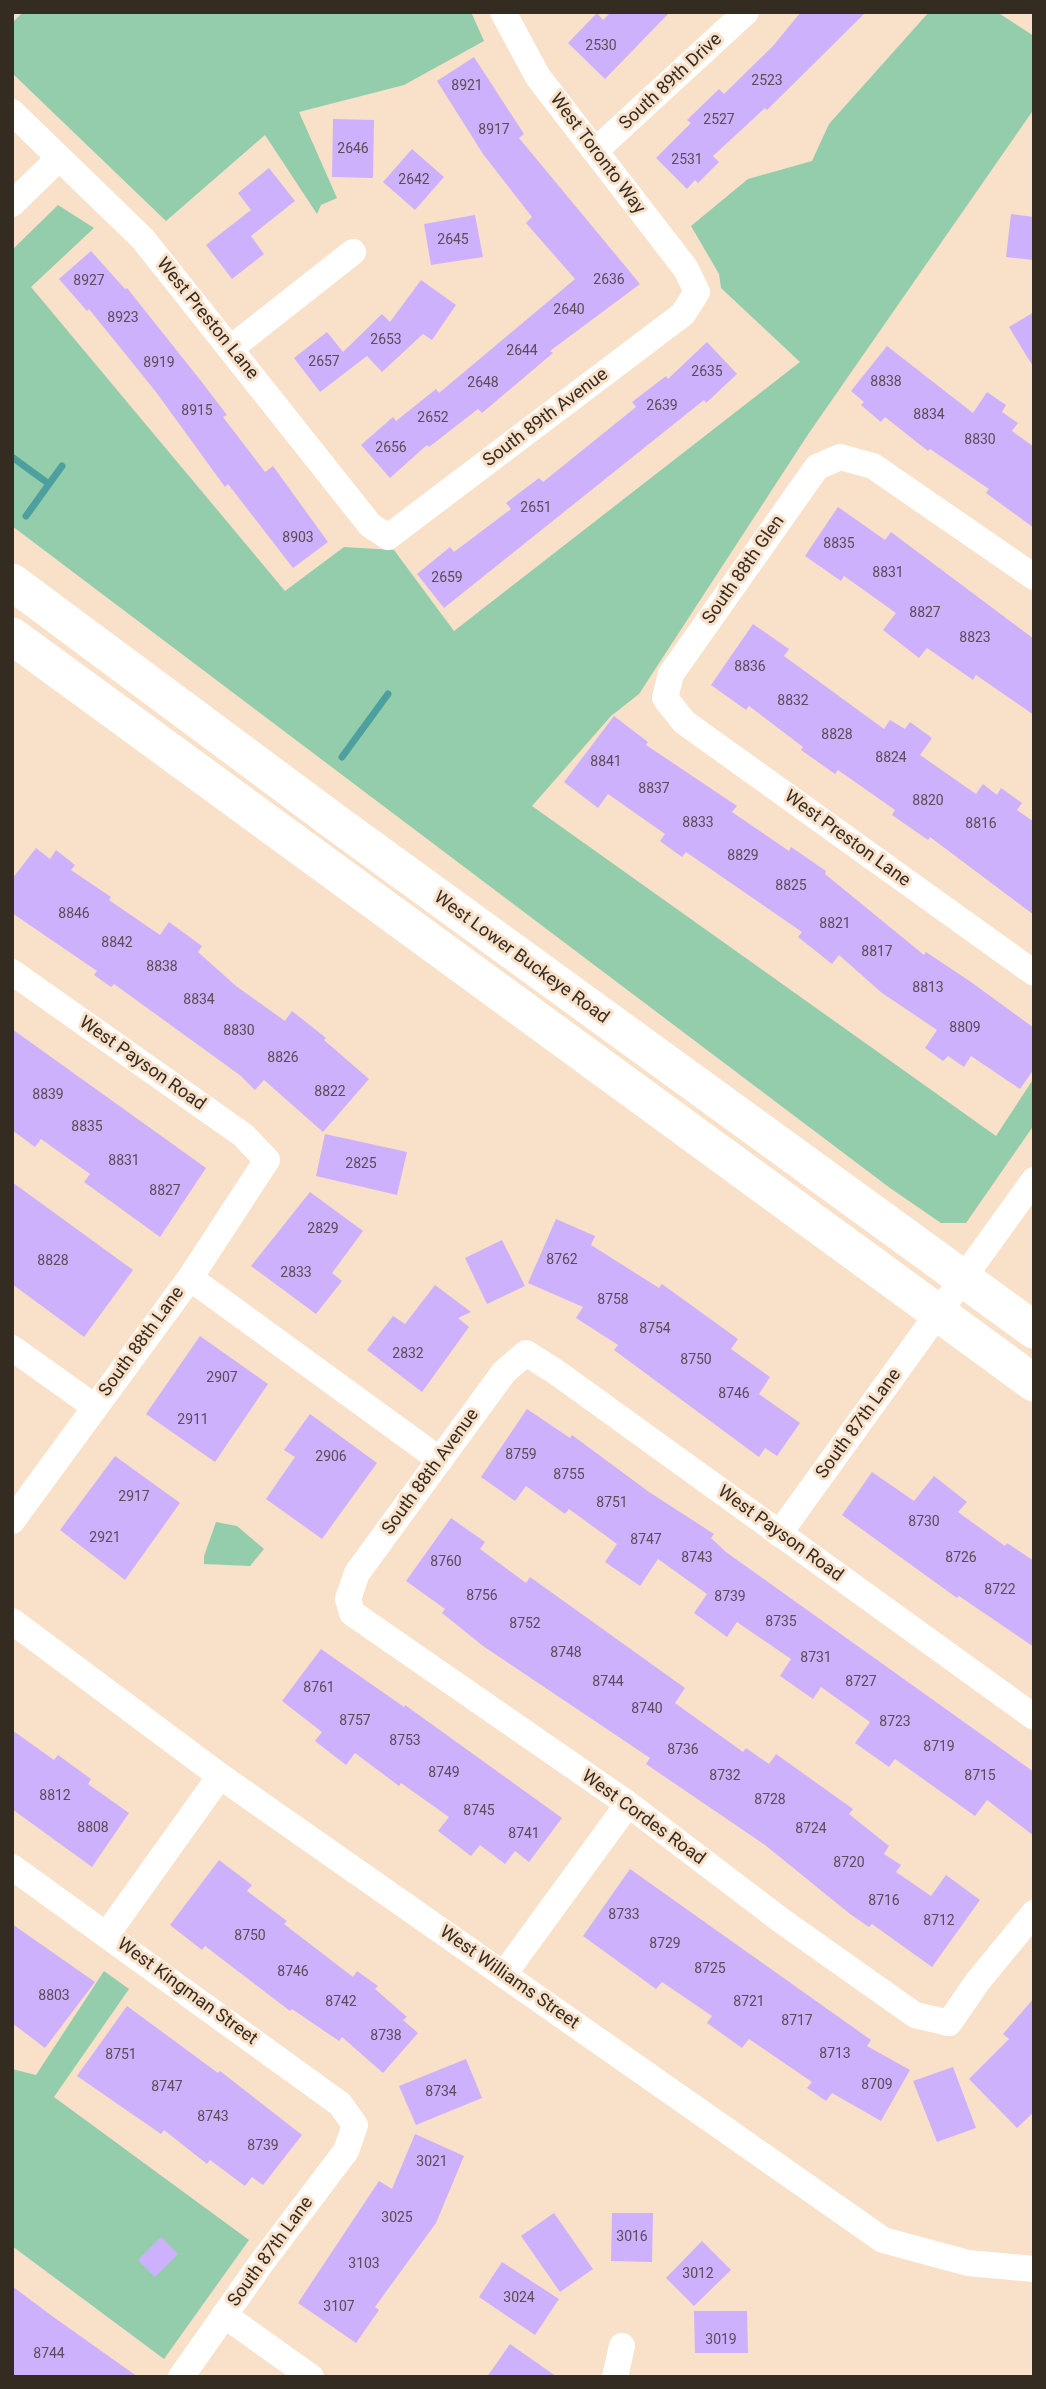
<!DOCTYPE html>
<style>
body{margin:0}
#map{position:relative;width:1046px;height:2389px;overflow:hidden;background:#f9e0c8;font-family:Roboto,sans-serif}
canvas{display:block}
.frame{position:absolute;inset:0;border:14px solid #342b21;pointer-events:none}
</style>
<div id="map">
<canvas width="1046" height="2389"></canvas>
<div class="frame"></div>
</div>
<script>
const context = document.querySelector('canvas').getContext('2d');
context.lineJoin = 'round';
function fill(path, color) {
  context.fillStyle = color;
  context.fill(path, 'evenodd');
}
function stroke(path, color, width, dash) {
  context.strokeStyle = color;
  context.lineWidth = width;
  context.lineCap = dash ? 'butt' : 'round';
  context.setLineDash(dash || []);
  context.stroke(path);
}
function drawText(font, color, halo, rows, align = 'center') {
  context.font = font + ' Roboto,sans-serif';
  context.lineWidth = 6;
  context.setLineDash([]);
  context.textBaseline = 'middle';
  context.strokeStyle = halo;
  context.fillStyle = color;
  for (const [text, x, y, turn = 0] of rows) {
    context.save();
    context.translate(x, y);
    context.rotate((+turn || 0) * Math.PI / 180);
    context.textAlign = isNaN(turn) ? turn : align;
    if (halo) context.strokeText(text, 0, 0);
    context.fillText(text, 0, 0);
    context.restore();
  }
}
fill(new Path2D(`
 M23 12H471L484 41 404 85 299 112 337 198 321 205 317 214 265 135 166 221 12 73V23Z
 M929 12H997L1034 36V109L809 433 639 694 611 716 532 806 996 1136 1034 1078V1125L966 1223H941L890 1188 12 526V250L58 205 94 228 31 287 285 591 344 547 394 550 454 631 800 362 721 288 719 274 691 226 748 179 812 161 829 124Z
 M216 1522 237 1526 264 1549 250 1566 204 1564V1556Z
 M104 1971 129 1989 54 2097 249 2240 164 2359 12 2246V2069L36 2075Z`), '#94cdac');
stroke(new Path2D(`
 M12 457 49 484
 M26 516 62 466
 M342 757 388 694`), '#4da09d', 7);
fill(new Path2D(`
 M611 12H670L605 79 568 43 597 13 603 20Z
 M801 12H866L767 110 765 108 713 156 719 162 698 183 695 180 687 189 656 158 691 123 687 120 719 89 724 94 773 46Z
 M474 57 524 134 519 138 640 284 550 351 553 353 482 413 478 409 429 447 427 445 390 478 361 445 393 417 396 421 436 389 439 393 575 279 526 223 532 217 483 154 437 81Z
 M333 119 374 120 373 178 332 177Z
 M412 149 444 177 415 210 383 182Z
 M269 168 295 201 251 236 264 254 232 279 206 245 251 210 238 193Z
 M1011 214 1034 217V260L1006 257Z
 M475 215 483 257 431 265 424 224Z
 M91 251 125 289 127 288 201 381 227 415 223 417 265 472 273 466 328 542 293 568 228 484 225 487 156 392 89 309 87 311 59 279Z
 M421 280 456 305 432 340 423 334 382 372 367 356 320 392 294 358 327 332 343 352 382 314 390 322Z
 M1034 312V368L1009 327Z
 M707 342 737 374 706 403 704 400 444 608 417 574 450 547 454 552 511 509 506 503 539 478 543 482 636 407 632 402 666 376 668 379Z
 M887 346 973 413 987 392 1006 405 1002 412 1018 423 1012 431 1034 447V528L986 493 989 489 930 449 928 451 885 417 881 422 861 405 864 402 851 391Z
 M838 507 885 540 891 532 1034 639V715L976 675 973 680 927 648 919 658 883 630 896 613 844 576 841 581 805 556Z
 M753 624 789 649 784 656 884 729 890 720 905 729 910 722 932 738 920 755 976 794 983 784 997 795 1001 788 1022 803 1017 810 1034 822V915L930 837 928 840 892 815 895 810 838 770 835 774 801 750 803 747 749 706 746 710 711 685Z
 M614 716 648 742 646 745 737 806 732 812 789 851 791 847 826 871 825 874 924 955 926 952 971 982 1034 1028V1069L1020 1089 971 1056 964 1067 948 1056 943 1061 925 1048 937 1030 882 993 839 955 832 964 798 937 802 932 686 852 682 857 660 841 665 834 608 794 598 808 564 782Z
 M36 848 50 859 56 850 75 865 71 870 111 897 109 900 160 935 169 922 202 946 198 952 236 986 285 1021 292 1011 326 1038 324 1040 369 1079 323 1132 264 1080 255 1090 241 1076 114 984 111 987 94 975 97 971 12 913V879Z
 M12 1029 206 1168 160 1237 84 1182 90 1174 41 1139 35 1147 12 1130Z
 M325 1134 407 1152 397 1195 316 1176Z
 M12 1182 133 1270 84 1337 12 1284Z
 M310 1192 363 1231 332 1273 342 1281 316 1314 251 1266Z
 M556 1219 595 1236 591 1245 659 1288 662 1284 738 1339 731 1349 770 1377 759 1394 800 1423 777 1456 765 1448 759 1457 614 1350 618 1345 576 1318 583 1307 528 1283Z
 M502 1240 525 1286 487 1304 465 1258Z
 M435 1285 471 1312 458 1318 469 1327 422 1392 367 1350 393 1316 405 1324Z
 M200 1336 268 1384 215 1462 146 1414Z
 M527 1409 570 1438 572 1435 649 1492 714 1534 711 1538 726 1552 1034 1772V1836L987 1800 975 1816 895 1759 889 1767 855 1743 870 1722 821 1687 813 1699 780 1676 791 1659 737 1622 727 1637 694 1613 707 1594 658 1559 640 1586 605 1562 617 1544 569 1509 565 1514 526 1486 515 1501 481 1477Z
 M310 1414 377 1463 322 1539 266 1499 295 1457 284 1450Z
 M115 1456 180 1503 125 1580 60 1530Z
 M872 1472 914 1501 934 1476 967 1502 958 1512 1005 1546 1007 1543 1034 1561V1647L959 1596 957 1598 842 1515Z
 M451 1518 485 1542 480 1549 526 1583 530 1577 685 1688 675 1703 743 1752 746 1748 769 1764 776 1754 853 1809 849 1814 889 1846 884 1854 901 1865 896 1872 931 1896 946 1875 980 1900 932 1967 872 1924 869 1927 850 1914 765 1845 646 1764 650 1758 483 1646 442 1613 445 1609 406 1581Z
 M321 1649 404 1707 405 1705 562 1818 529 1862 515 1851 505 1864 480 1845 471 1856 438 1831 449 1817 401 1783 399 1786 355 1753 346 1765 315 1741 322 1732 282 1701Z
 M12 1730 54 1760 58 1755 91 1779 88 1784 129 1813 92 1867 12 1809Z
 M219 1860 252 1885 247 1891 287 1921 284 1924 353 1977 357 1971 378 1986 375 1989 407 2017 403 2020 418 2033 383 2073 342 2037 339 2041 292 2009 290 2011 205 1946 202 1950 170 1925Z
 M630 1869 871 2040 867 2046 910 2070 881 2121 832 2093 826 2101 807 2088 812 2082 749 2039 742 2048 707 2023 712 2016 662 1982 656 1989 583 1936Z
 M12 1924 95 1982 45 2048 12 2023Z
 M1034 1998V2112L1017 2128 969 2079 1009 2039 1003 2034Z
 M127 2006 218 2073 220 2071 302 2135 263 2185 252 2177 245 2186 210 2160 207 2164 164 2130 161 2134 77 2076Z
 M466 2059 482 2098 416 2125 399 2086Z
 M953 2067 976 2128 937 2142 913 2081Z
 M415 2134 464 2156 436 2223 375 2307 379 2310 356 2343 298 2303 379 2181 392 2189Z
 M554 2213 593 2269 560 2292 521 2236Z
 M612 2213H653L652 2262 611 2261Z
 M161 2237 178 2254 155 2277 138 2260Z
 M702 2241 731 2270 694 2306 666 2278Z
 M502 2262 559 2299 535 2335 479 2297Z
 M12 2286 52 2316 138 2377H12Z
 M694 2311H747L748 2353H695Z
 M510 2344 557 2377H487Z`), '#ceb1fc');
stroke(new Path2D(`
 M12 112 143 239 370 525 388 537 683 314 697 292 686 269 538 77 503 12
 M595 151 746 12
 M12 204 59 158
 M231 348 353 252
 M1034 577 873 466 840 457 817 467 671 674 665 698 684 722 1034 973
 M12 972 243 1135 267 1160 190 1278 12 1521
 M190 1278 440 1460
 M12 1348 95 1407
 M779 1534 1034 1180
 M12 1621 220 1776 883 2240 968 2263 1034 2269
 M1034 1717 556 1372 526 1353 504 1372 357 1573 348 1599 352 1613 628 1804 782 1921 915 2015 949 2023 978 1981 1034 1913
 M12 1867 340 2104 355 2125 346 2151 262 2262 181 2377
 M107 1934 220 1776
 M504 1974 628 1804
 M224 2315 311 2377
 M615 2377 622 2346`), '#fff', 26);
stroke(new Path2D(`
 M12 582 339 825 1034 1330
 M12 636 1034 1383`), '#fff', 37);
drawText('14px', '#5a4c58', null, [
 ["2530",601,46],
 ["2523",767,81],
 ["8921",467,86],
 ["2527",719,120],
 ["8917",494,130],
 ["2646",353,149],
 ["2531",687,160],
 ["2642",414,180],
 ["2645",453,240],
 ["2636",609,280],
 ["8927",89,281],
 ["2640",569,310],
 ["8923",123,318],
 ["2653",386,340],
 ["2644",522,351],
 ["2657",324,362],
 ["8919",159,363],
 ["2635",707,372],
 ["8838",886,382],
 ["2648",483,383],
 ["2639",662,406],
 ["8915",197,411],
 ["8834",929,415],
 ["2652",433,418],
 ["8830",980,440],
 ["2656",391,448],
 ["2651",536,508],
 ["8903",298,538],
 ["8835",839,544],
 ["8831",888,573],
 ["2659",447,578],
 ["8827",925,613],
 ["8823",975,638],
 ["8836",750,667],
 ["8832",793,701],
 ["8828",837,735],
 ["8824",891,758],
 ["8841",606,762],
 ["8837",654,789],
 ["8820",928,801],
 ["8833",698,823],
 ["8816",981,824],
 ["8829",743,856],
 ["8825",791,886],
 ["8846",74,914],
 ["8821",835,924],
 ["8842",117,943],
 ["8817",877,952],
 ["8838",162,967],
 ["8813",928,988],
 ["8834",199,1000],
 ["8809",965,1028],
 ["8830",239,1031],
 ["8826",283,1058],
 ["8822",330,1092],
 ["8839",48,1095],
 ["8835",87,1127],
 ["8831",124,1161],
 ["2825",361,1164],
 ["8827",165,1191],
 ["2829",323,1229],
 ["8762",562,1260],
 ["8828",53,1261],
 ["2833",296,1273],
 ["8758",613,1300],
 ["8754",655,1329],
 ["2832",408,1354],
 ["8750",696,1360],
 ["2907",222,1378],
 ["8746",734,1394],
 ["2911",193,1420],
 ["8759",521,1455],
 ["2906",331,1457],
 ["8755",569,1475],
 ["2917",134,1497],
 ["8751",612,1503],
 ["8730",924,1522],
 ["2921",105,1538],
 ["8747",646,1540],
 ["8743",697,1558],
 ["8726",961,1558],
 ["8760",446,1562],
 ["8722",1000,1590],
 ["8756",482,1596],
 ["8739",730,1597],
 ["8735",781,1622],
 ["8752",525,1624],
 ["8748",566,1653],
 ["8731",816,1658],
 ["8744",608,1682],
 ["8727",861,1682],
 ["8761",319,1688],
 ["8740",647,1709],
 ["8757",355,1721],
 ["8723",895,1722],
 ["8753",405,1741],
 ["8719",939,1747],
 ["8736",683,1750],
 ["8749",444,1773],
 ["8732",725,1776],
 ["8715",980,1776],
 ["8812",55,1796],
 ["8728",770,1800],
 ["8745",479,1811],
 ["8808",93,1828],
 ["8724",811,1829],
 ["8741",524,1834],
 ["8720",849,1863],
 ["8716",884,1901],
 ["8733",624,1915],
 ["8712",939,1921],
 ["8750",250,1936],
 ["8729",665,1944],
 ["8725",710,1969],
 ["8746",293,1972],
 ["8803",54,1996],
 ["8742",341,2002],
 ["8721",749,2002],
 ["8717",797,2021],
 ["8738",386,2036],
 ["8713",835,2054],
 ["8751",121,2055],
 ["8709",877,2085],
 ["8747",167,2087],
 ["8734",441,2092],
 ["8743",213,2117],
 ["8739",263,2146],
 ["3021",432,2162],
 ["3025",397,2218],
 ["3016",632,2237],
 ["3103",364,2264],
 ["3012",698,2274],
 ["3024",519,2298],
 ["3107",339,2307],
 ["3019",721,2340],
 ["8744",49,2354]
]);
drawText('18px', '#342b21', '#f9e0c8', [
 ["South 89th Drive",671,82,-43],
 ["West Toronto Way",597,154,53],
 ["West Preston Lane",207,319,51],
 ["South 89th Avenue",546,418,-37],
 ["South 88th Glen",744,570,-55],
 ["West Preston Lane",847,839,36],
 ["West Lower Buckeye Road",521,958,36],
 ["West Payson Road",142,1064,35],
 ["South 88th Lane",142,1342,-54],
 ["South 87th Lane",859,1424,-54],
 ["South 88th Avenue",431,1472,-54],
 ["West Payson Road",780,1534,36],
 ["West Cordes Road",643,1818,36],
 ["West Williams Street",509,1978,35],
 ["West Kingman Street",187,1992,36],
 ["South 87th Lane",271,2252,-54]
]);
</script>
